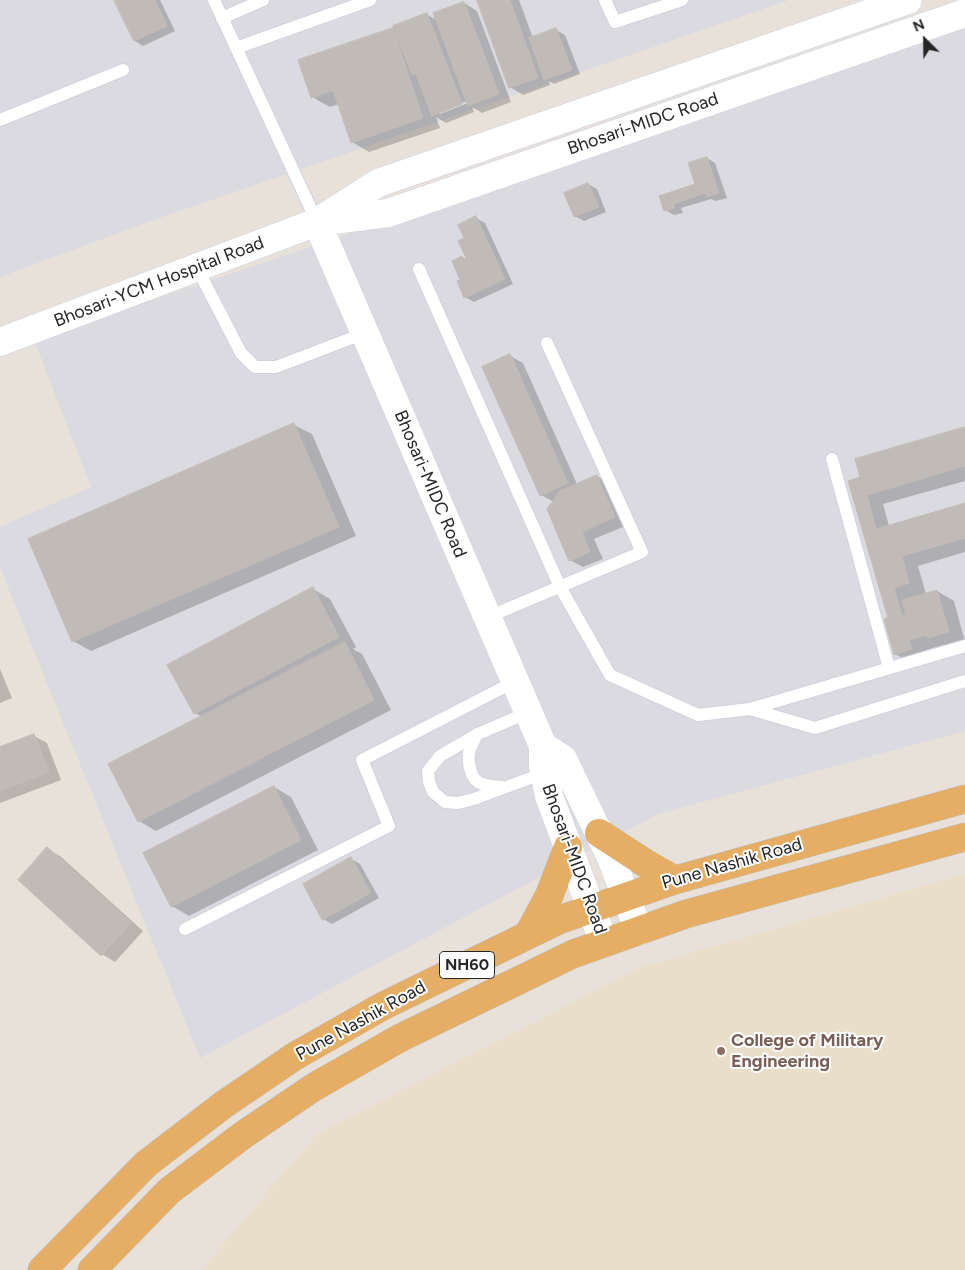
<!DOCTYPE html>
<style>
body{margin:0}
#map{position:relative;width:965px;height:1270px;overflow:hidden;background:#e8e1d9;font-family:Figtree,sans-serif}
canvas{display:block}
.north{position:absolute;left:900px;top:15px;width:50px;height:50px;-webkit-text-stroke:4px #fff;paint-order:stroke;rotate:337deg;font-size:14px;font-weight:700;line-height:20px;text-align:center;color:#262626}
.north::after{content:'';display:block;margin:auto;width:18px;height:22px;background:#262626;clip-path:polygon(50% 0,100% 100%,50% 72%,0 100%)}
</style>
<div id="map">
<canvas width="965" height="1270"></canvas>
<div class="north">N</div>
</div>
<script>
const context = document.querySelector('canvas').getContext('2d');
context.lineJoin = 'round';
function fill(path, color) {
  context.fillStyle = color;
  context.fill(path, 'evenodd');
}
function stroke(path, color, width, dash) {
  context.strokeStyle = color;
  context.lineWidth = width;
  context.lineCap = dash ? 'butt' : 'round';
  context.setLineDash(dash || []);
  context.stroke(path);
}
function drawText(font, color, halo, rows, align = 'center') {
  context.font = font + ' Figtree,sans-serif';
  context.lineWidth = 4;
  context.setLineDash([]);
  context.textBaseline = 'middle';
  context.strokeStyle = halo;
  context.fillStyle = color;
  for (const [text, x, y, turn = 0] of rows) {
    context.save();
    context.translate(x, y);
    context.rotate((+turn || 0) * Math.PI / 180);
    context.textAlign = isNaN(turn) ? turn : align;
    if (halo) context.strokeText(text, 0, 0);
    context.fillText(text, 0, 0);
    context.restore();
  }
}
fill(new Path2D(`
 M0 0H789L151 221 0 277Z
 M965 26V731L658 814 200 1058 0 568V527L91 487 34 340Z`), '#dbdae0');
fill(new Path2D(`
 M965 874V1270H201L317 1134 639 968Z`), '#e8deca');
fill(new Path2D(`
 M115 0H160L175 31 143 46 135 41Z
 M479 0H519L533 38 556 30 565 35 580 74 554 84 549 81 550 85 523 95 510 87Z
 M464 3 477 11 511 102 482 113 472 107 474 112 446 123 436 117 440 128 369 152 352 142 339 104 330 107 312 97 393 29 397 32 426 14 438 21ZM467 101 468 103 440 114V111Z
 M707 158 715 163 727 198 716 201 711 199 681 208 683 213 674 215 665 210 696 185Z
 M588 184 597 189 606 212 584 221 575 216Z
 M476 218 485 223 513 284 474 302 465 297 462 280V257L469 261Z
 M510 356 523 363 577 484 597 476 610 484 628 525 594 539 603 559 583 567 570 560 554 502 541 495Z
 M294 425 312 434 356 536 91 651 73 641 29 540Z
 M965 429V481L883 504 889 526 965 504V552L918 566 926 594 937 591 954 601 965 642 946 647 943 645 926 650 929 659 913 664 895 654 862 478Z
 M313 589 330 599 356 647 353 649 362 654 391 710 156 831 139 821 202 717 195 713Z
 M0 669 12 698 0 703Z
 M34 736 47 743 61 780 0 803V749Z
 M274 787 291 797 318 850 189 916 172 906Z
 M47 849 60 856 143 931 115 962 102 954Z
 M351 859 360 864 379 898 332 924 323 919Z`), '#0003');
const building = new Path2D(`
 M114 0H155L167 26 134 41Z
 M477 0H510L538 78 509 88Z
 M464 2 499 94 468 106 433 13Z
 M427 13 462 104 432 116 416 74 412 75 393 26Z
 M393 28 423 118 351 143 333 90 311 98 298 60Z
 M556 28 572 70 544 80 529 38Z
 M707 157 719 193 707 197 705 193 674 204 675 208 664 211 659 196 695 184 688 163Z
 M588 183 599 207 574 217 564 193Z
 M476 216 505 279 464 298 457 281 460 280 452 261 462 256 465 261 467 260 458 241 464 238 458 225Z
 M510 354 568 483 540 496 482 367Z
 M294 423 339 527 72 642 28 539Z
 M965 427V466L867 495 876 529 965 503V538L902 556 909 583 894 588 902 616 906 615 902 600 937 590 949 632 928 638 927 635 909 640 912 649 894 655 884 619 888 618 848 481 860 477 855 459Z
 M597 475 615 517 582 532 590 552 569 561 547 509 560 491Z
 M313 587 339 637 194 714 167 665Z
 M345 642 374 700 138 822 108 764Z
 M34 734 49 772 0 791V747Z
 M274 786 301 840 171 907 143 853Z
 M47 847 131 923 101 956 18 880Z
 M351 857 371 893 322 920 303 884Z`);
fill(building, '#c0bbb6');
stroke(building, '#c2bdb4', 1);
const service = new Path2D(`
 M214 0 317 222
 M605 0 615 22 682 0
 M222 18 263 0
 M236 48 370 0
 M0 120 123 70
 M197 268 241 353 255 367H276L365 333
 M419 269 560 587 610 675 698 715 750 709 965 646
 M832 459 889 668
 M488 617 642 552 547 343
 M750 709 815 728 965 681
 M529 712 478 734 440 756 428 771 429 782 433 792 445 802 458 803 474 799 544 773
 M477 734C471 747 466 754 470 768 471 773 474 779 478 782 485 786 494 786 502 787
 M185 929 389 826 362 760 516 681`);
const tertiary = new Path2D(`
 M326 221 388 213 965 13
 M317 222 543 746V766L549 796 604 943
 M0 342 317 222 378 183 908 0
 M543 746 563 759 612 860 639 931`);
const trunk = new Path2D(`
 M599 833 645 863 675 880
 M528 935 549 896 568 847
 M42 1270 146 1164 223 1105 295 1056 383 1006 559 920 675 880 965 799
 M92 1270 169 1191 243 1135 314 1087 400 1038 573 954 686 914 965 837`);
stroke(service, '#cfd2de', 14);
stroke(tertiary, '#cfd2de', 29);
stroke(trunk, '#c2c2c2', 29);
stroke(service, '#fff', 12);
stroke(tertiary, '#fff', 28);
stroke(trunk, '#e5ae64', 28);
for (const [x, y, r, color] of [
 [721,1051,5,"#8d6e63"]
]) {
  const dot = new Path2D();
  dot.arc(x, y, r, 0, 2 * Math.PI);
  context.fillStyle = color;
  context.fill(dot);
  stroke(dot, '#fff', 2);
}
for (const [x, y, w] of [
 [467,965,55]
]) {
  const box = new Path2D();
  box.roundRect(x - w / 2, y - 13.5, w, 27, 4);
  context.fillStyle = '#fff';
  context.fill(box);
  stroke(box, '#262626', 1);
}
drawText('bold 16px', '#262626', null, [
 ["NH60",467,965]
]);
drawText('18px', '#262626', '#fff', [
 ["Bhosari-MIDC Road",643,124,-19],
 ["Bhosari-YCM Hospital Road",159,282,-21],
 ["Bhosari-MIDC Road",430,484,67],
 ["Bhosari-MIDC Road",574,859,70],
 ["Pune Nashik Road",732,864,-16],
 ["Pune Nashik Road",361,1021,-29]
]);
drawText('bold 18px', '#785e54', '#fff', [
 ["College of Military",731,1041],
 ["Engineering",731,1062]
], 'left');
</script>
